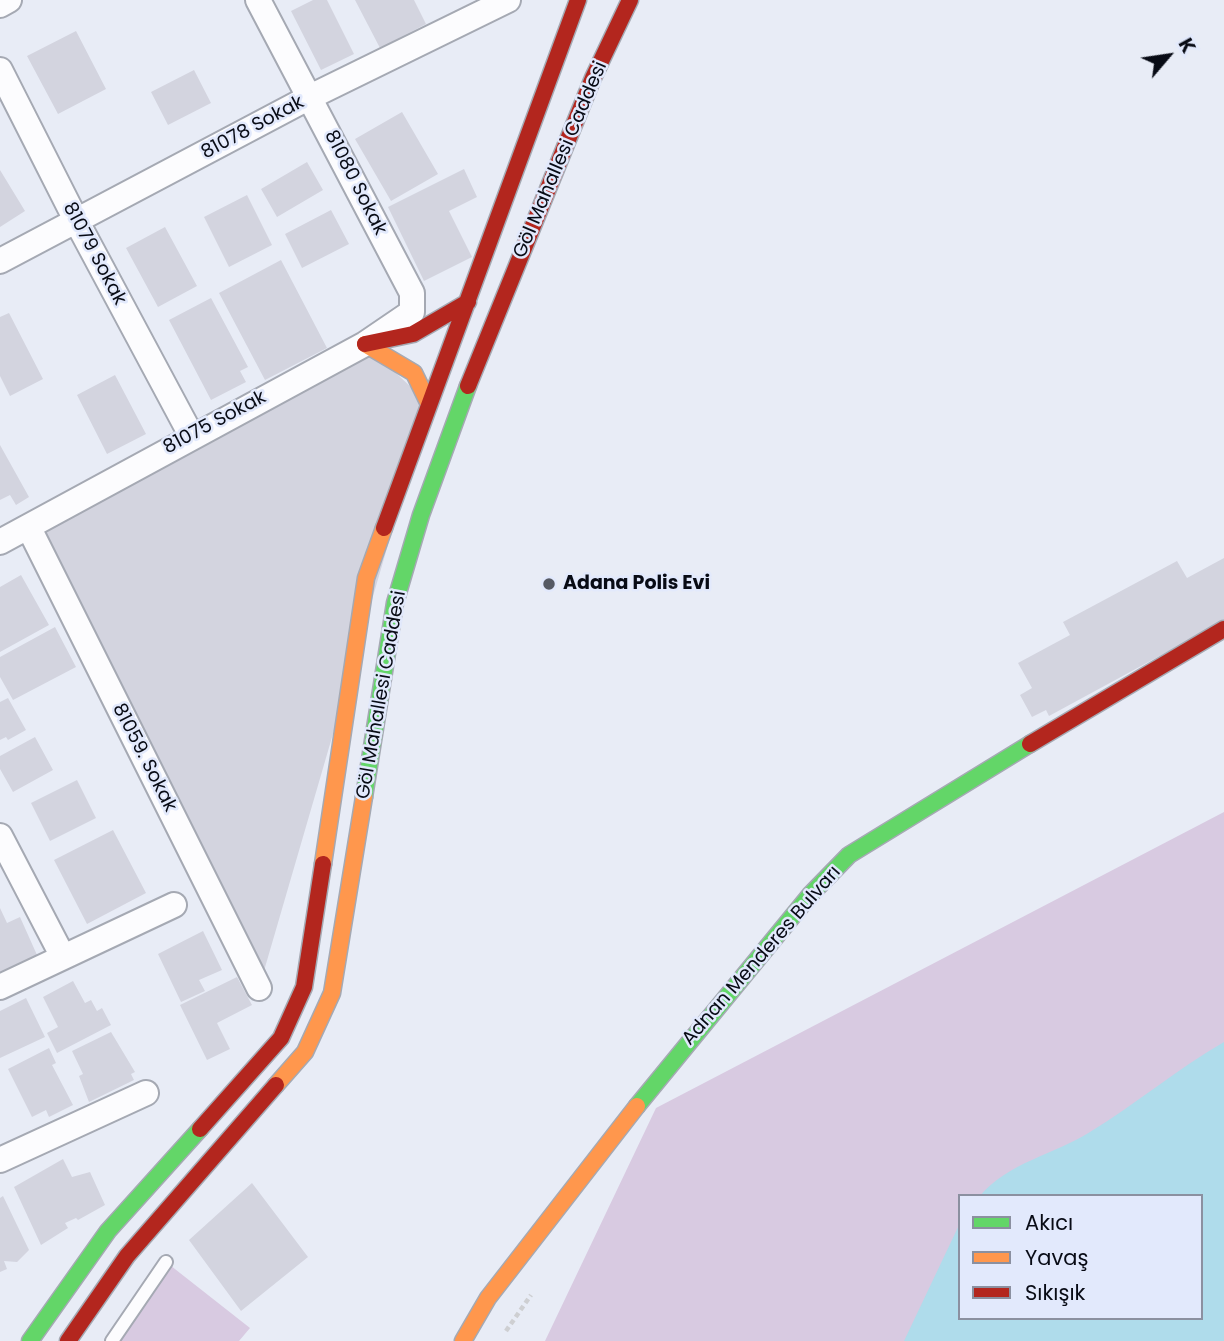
<!DOCTYPE html>
<meta charset="utf-8">
<style>
body{margin:0}
#map{position:relative;width:1224px;height:1341px;overflow:hidden;background:#e8ecf6;font-family:Poppins,sans-serif}
canvas{display:block}
.legend{position:absolute;left:958px;top:1194px;width:245px;height:126px;box-sizing:border-box;background:#e2e9fc;border:2px solid #8b90a0;margin:0;padding:9px 12px;list-style:none;font-size:21px;color:#080b15}
.legend li{display:flex;align-items:center;gap:14px;height:35px}
.legend b{width:35px;border:2px solid #8b90a0}
.north{position:absolute;left:1133px;top:21px;width:70px;height:70px;-webkit-text-stroke:5px #e2e9fc;paint-order:stroke;rotate:61deg;font-size:19px;font-weight:700;line-height:28px;text-align:center;color:#080b15}
.north::after{content:'';display:block;margin:auto;width:24px;height:32px;background:#080b15;clip-path:polygon(50% 0,100% 100%,50% 72%,0 100%)}
</style>
<div id="map">
<canvas width="1224" height="1341"></canvas>
<ul class="legend">
<li><b style="height:9px;background:#63d668"></b>Akıcı</li>
<li><b style="height:9px;background:#ff974d"></b>Yavaş</li>
<li><b style="height:9px;background:#b3261e"></b>Sıkışık</li>
</ul>
<div class="north">K</div>
</div>
<script>
const context = document.querySelector('canvas').getContext('2d');
context.lineJoin = 'round';
function fill(path, color) {
  context.fillStyle = color;
  context.fill(path, 'evenodd');
}
function stroke(path, color, width, dash) {
  context.strokeStyle = color;
  context.lineWidth = width;
  context.lineCap = dash ? 'butt' : 'round';
  context.setLineDash(dash || []);
  context.stroke(path);
}
function drawText(font, color, halo, rows, align = 'center') {
  context.font = font + ' Poppins,sans-serif';
  context.lineWidth = 5;
  context.setLineDash([]);
  context.textBaseline = 'middle';
  context.strokeStyle = halo;
  context.fillStyle = color;
  for (const [text, x, y, turn = 0] of rows) {
    context.save();
    context.translate(x, y);
    context.rotate((+turn || 0) * Math.PI / 180);
    context.textAlign = isNaN(turn) ? turn : align;
    if (halo) context.strokeText(text, 0, 0);
    context.fillText(text, 0, 0);
    context.restore();
  }
}
fill(new Path2D(`
 M1224 812V1341H545L656 1108ZM960 1196H1201V1318H960Z
 M166 1262 250 1328 239 1341H112Z`), '#d8cae1');
fill(new Path2D(`
 M1224 1042V1341H904L960 1223V1318H1201V1196H980C1007 1163 1055 1154 1090 1132 1136 1104 1177 1069 1224 1042Z`), '#afdceb');
fill(new Path2D(`
 M313 0H327L354 54 321 70 291 11Z
 M355 0H414L426 24 380 48Z
 M76 31 106 89 58 114 27 56Z
 M194 70 211 103 168 125 151 92Z
 M402 112 438 174 391 201 355 139Z
 M307 162 323 190 277 217 261 189Z
 M464 169 477 197 449 211 472 257 424 281 388 207Z
 M0 170 25 211 0 227Z
 M247 195 272 245 229 267 204 217Z
 M331 210 349 244 302 268 285 234Z
 M165 227 197 286 158 307 126 248Z
 M281 260 327 348 265 380 219 293Z
 M211 298 248 367 240 371 246 382 211 400 169 320Z
 M9 313 43 379 10 396 0 376V317Z
 M365 344 429 404 259 988 29 528Z
 M115 375 146 434 107 454 77 395Z
 M0 445 29 497 16 505 10 495 0 500Z
 M1224 558V621L1049 716 1046 710 1032 717 1020 695 1032 688 1018 663 1070 635 1063 622 1177 561 1187 578Z
 M21 575 49 625 0 652V587Z
 M55 627 76 667 13 700 0 677V657Z
 M8 698 26 730 8 740 6 737 0 740V702Z
 M35 737 53 770 13 792 0 769V756Z
 M77 780 96 818 50 841 31 803Z
 M113 830 146 893 87 924 54 860Z
 M0 908 7 923 20 917 37 955 0 973Z
 M203 931 222 970 199 980 205 991 181 1002 158 954Z
 M237 977 252 1005 217 1023 230 1049 207 1060 180 1005Z
 M73 981 85 1003 91 1000 97 1011 102 1008 111 1025 57 1053 47 1033 58 1027 43 997Z
 M26 998 45 1037 0 1058V1011Z
 M111 1032 135 1072 131 1074 134 1080 89 1102 79 1076 83 1074 72 1051Z
 M49 1048 56 1063 52 1065 73 1105 49 1117 46 1110 32 1117 8 1069Z
 M63 1159 72 1177 90 1172 105 1205 78 1220 76 1218 65 1223 68 1228 41 1245 14 1187Z
 M252 1183 308 1257 241 1311 189 1240Z
 M3 1196 29 1250 17 1262 4 1261 7 1269 0 1272V1198Z`), '#d3d4df');
const lane = new Path2D(`
 M112 1341 166 1262`);
const street = new Path2D(`
 M0 5 9 0
 M0 70 77 222 191 435
 M0 261 310 97 508 0
 M29 528 259 988
 M0 542 365 344 412 312V293L258 0
 M0 836 63 957
 M0 987 174 905
 M0 1160 146 1093`);
const fast = new Path2D(`
 M364 797 395 603 421 515 468 386
 M637 1106 810 895 849 855 1030 744
 M30 1341 108 1231 200 1129`);
const slow = new Path2D(`
 M365 344 414 373 429 404
 M323 864 366 578 384 528
 M276 1085 305 1052 332 993 364 797
 M463 1341 488 1298 637 1106`);
const jam = new Path2D(`
 M365 344 413 334 468 302
 M468 386 593 78 630 0
 M384 528 578 0
 M1030 744 1224 629
 M200 1129 281 1038 304 987 323 864
 M68 1341 127 1256 276 1085`);
stroke(lane, '#a5a9b3', 16);
stroke(street, '#a5a9b3', 28);
stroke(fast, '#a5a9b3', 19);
stroke(slow, '#a5a9b3', 19);
stroke(jam, '#a5a9b3', 19);
stroke(new Path2D(`
 M506 1331 531 1295`), '#cecfd2', 4.5, [5, 3.5]);
stroke(lane, '#fcfcfe', 12);
stroke(street, '#fcfcfe', 24);
stroke(fast, '#63d668', 16);
stroke(slow, '#ff974d', 16);
stroke(jam, '#b3261e', 16);
for (const [x, y, r, color] of [
 [549,584,7,"#565a64"]
]) {
  const dot = new Path2D();
  dot.arc(x, y, r, 0, 2 * Math.PI);
  context.fillStyle = color;
  context.fill(dot);
  stroke(dot, '#e2e9fc', 2.5);
}
drawText('19px', '#080b15', '#e2e9fc', [
 ["81078 Sokak",253,128,-28],
 ["Göl Mahallesi Caddesi",561,160,-67],
 ["81080 Sokak",355,183,63],
 ["81079 Sokak",94,254,62],
 ["81075 Sokak",215,423,-28],
 ["Göl Mahallesi Caddesi",382,695,-80],
 ["81059. Sokak",144,758,63],
 ["Adnan Menderes Bulvarı",762,956,-49]
]);
drawText('bold 19px', '#080b15', '#e2e9fc', [
 ["Adana Polis Evi",563,584]
], 'left');
</script>
